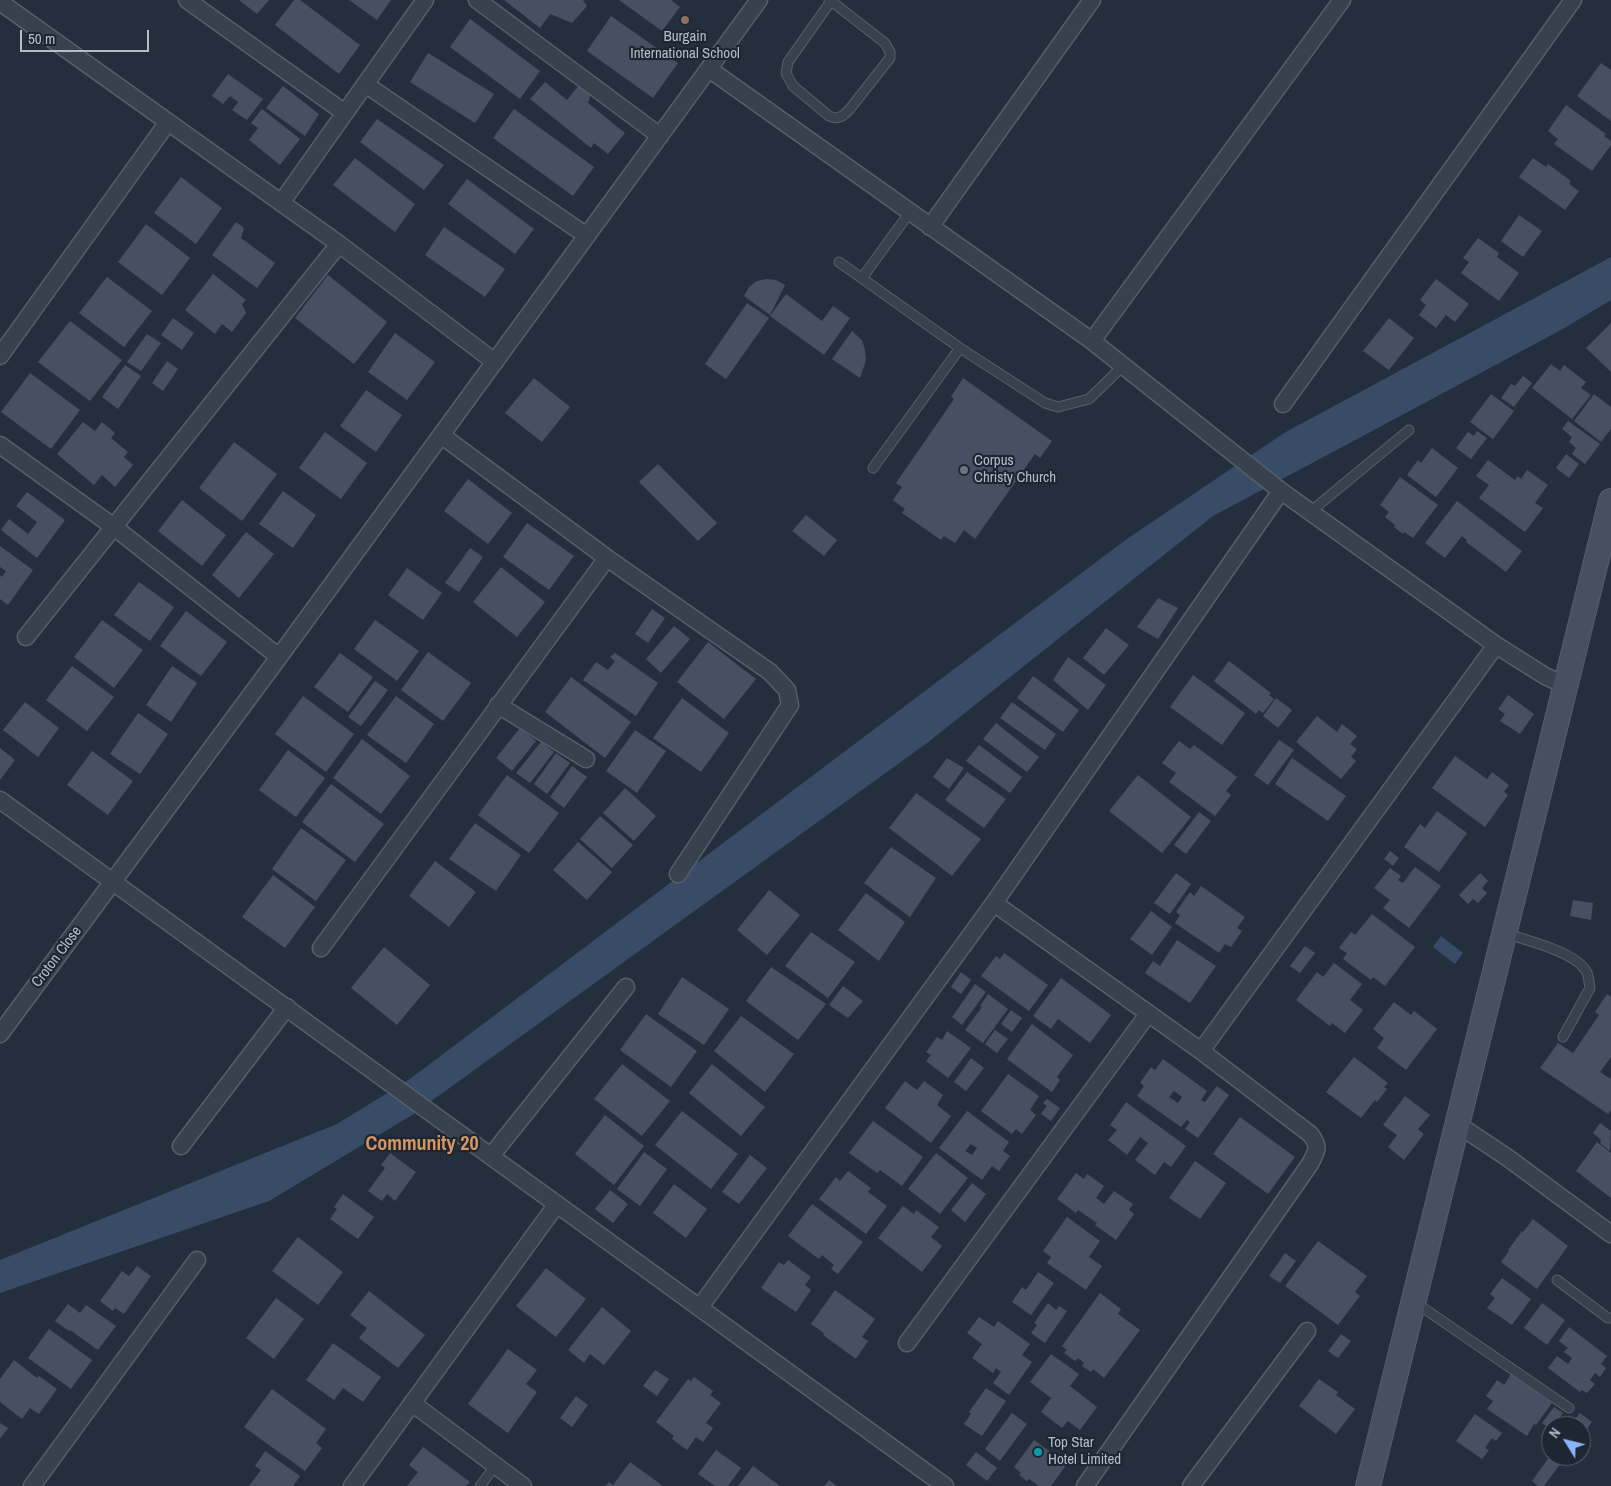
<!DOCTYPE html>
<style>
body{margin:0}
#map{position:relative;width:1611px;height:1486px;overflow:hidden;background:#242f3e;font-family:"Archivo Narrow",sans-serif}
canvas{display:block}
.north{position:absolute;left:1541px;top:1416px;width:50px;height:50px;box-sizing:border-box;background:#1d2633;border:1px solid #59626f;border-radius:50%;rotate:306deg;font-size:14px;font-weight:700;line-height:20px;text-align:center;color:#b4bcc9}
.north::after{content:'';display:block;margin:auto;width:18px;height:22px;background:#8ab4f8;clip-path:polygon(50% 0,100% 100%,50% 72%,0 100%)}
.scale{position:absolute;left:20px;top:30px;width:129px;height:22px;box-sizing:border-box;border:2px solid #b4bcc9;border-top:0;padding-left:6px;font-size:15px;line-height:18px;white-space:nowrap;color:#b4bcc9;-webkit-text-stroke:4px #1d2633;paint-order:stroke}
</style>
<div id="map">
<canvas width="1611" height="1486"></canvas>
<div class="north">N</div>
<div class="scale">50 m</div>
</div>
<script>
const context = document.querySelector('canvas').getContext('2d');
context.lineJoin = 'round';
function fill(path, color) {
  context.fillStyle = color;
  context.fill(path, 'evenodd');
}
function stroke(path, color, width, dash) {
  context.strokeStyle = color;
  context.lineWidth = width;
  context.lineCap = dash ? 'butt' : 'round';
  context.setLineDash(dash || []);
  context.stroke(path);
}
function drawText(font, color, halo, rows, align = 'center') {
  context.font = font + ' "Archivo Narrow",sans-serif';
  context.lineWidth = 4.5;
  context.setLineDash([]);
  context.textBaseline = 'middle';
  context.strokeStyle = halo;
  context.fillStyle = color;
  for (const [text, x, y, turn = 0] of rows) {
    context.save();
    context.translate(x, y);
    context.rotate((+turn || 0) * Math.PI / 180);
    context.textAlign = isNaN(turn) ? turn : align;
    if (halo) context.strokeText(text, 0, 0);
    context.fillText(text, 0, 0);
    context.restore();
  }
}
fill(new Path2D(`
 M1611 257V300L1561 330 1213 516 927 743 412 1115 269 1201 0 1293V1260L337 1124 410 1079 1124 541 1284 433Z
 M1441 936 1463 953 1455 964 1433 947Z`), '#394c67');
fill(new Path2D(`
 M239 0H269L257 14Z
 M294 0H300L360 45 339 74 275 25Z
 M349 0H391L377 20Z
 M504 0H583L587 6 572 23 550 14 540 28Z
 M619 0H671L680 7 662 31Z
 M611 16 678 63 653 98 587 51Z
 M470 19 540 71 520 99 450 47Z
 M428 53 494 94 475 123 410 82Z
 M1601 63 1611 70V121L1577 96Z
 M228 74 263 99 247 120 232 110 238 102 230 96 223 104 212 96Z
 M545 82 567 100 580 84 591 93 588 103 625 133 608 154 594 143 591 148 530 99Z
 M283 86 319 114 305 136 266 108Z
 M1566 105 1606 134 1604 136 1611 141V145L1592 171 1554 144 1558 139 1548 131Z
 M262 109 300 139 280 165 249 140 258 128 251 123Z
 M514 109 594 167 573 196 493 138Z
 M377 119 444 165 424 190 360 142Z
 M355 158 415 204 395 232 333 185Z
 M1533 158 1546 167 1548 164 1571 181 1569 184 1579 191 1565 210 1519 177Z
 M181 177 222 208 196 244 154 213Z
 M467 179 534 229 515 254 448 204Z
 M1519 215 1542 231 1523 257 1501 241Z
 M236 222 244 228 241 238 275 263 257 288 212 255Z
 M146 224 190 258 162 295 118 262Z
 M444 227 505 269 485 297 425 255Z
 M1478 238 1499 253 1497 257 1519 273 1499 301 1461 273 1469 262 1463 258Z
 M213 274 246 300 242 304 246 313 232 332 222 324 215 334 185 310Z
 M328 275 387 322 354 364 295 318Z
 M107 277 152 311 124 347 79 313Z
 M766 279 776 280 785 285 770 315 744 296 749 287 757 281Z
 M1436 279 1469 304 1455 322 1446 315 1436 328 1419 315 1426 305 1420 300Z
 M786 294 822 321 833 306 850 318 824 355 770 316Z
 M747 303 769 318 726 379 705 364Z
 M173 318 194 333 182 350 161 335Z
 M1389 318 1414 338 1389 370 1363 351Z
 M70 321 122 360 90 401 38 362Z
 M1611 323V372L1586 348Z
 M852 331 862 340 865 350 866 360 860 378 832 359Z
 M395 333 435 362 407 400 368 372Z
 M147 334 161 343 141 371 127 362Z
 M167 361 178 369 163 391 152 383Z
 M1551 364 1560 371 1564 365 1586 382 1581 388 1591 395 1572 419 1532 388Z
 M125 365 141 376 118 409 102 397Z
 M30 373 80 410 51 449 1 412Z
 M1523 376 1532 383 1514 407 1501 398 1511 384 1515 386Z
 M534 378 570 407 542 442 505 413Z
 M963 378 1052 441 1040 458 1035 454 975 539 964 530 955 543 944 536 941 540 902 513 905 509 893 500 902 487 896 483 954 399 951 397Z
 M366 390 402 415 376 452 340 426Z
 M1491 394 1514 411 1493 439 1470 422Z
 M1594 394 1611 407V429L1601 442 1574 421Z
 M1568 421 1600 444 1585 464 1572 454 1576 448 1569 442 1572 437 1562 429Z
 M83 422 95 431 102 422 115 433 111 438 128 452 124 457 133 465 115 487 102 475 94 485 57 454Z
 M1477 431 1487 438 1471 459 1456 448 1468 432 1474 436Z
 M325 432 367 463 341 499 299 468Z
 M234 442 277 474 242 521 199 488Z
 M1432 448 1458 468 1436 497 1407 475 1418 460 1421 463Z
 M1566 454 1579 464 1569 478 1556 468Z
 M1488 460 1515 480 1518 476 1521 479 1527 470 1548 485 1535 503 1543 508 1525 532 1479 498 1489 485 1476 476Z
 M658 464 717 523 698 541 639 482Z
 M1400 477 1438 505 1413 538 1404 532 1403 534 1394 527 1395 525 1385 517 1389 512 1380 505Z
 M468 479 512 513 488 544 444 511Z
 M283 491 316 515 293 548 259 524Z
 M27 492 65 520 37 558 1 530 9 519 28 534 37 522 16 506Z
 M182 500 226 535 202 566 158 531Z
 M1457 501 1522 551 1506 572 1466 542 1467 540 1462 536 1445 558 1425 543Z
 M806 515 837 540 824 556 792 531Z
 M527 523 574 556 549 590 503 557Z
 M246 532 274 554 239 598 212 575Z
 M0 546 33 570 8 605 0 599V575L2 577 6 571 0 567Z
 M470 548 483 557 459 592 445 583Z
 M501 567 545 602 517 637 473 602Z
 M407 568 442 593 423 620 388 595Z
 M139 582 174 607 150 641 114 615Z
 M1158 598 1178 608 1158 639 1137 627Z
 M652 609 665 618 648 643 635 634Z
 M186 611 227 642 201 676 160 646Z
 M102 620 143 650 114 688 74 657Z
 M375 620 419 651 397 681 354 649Z
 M674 626 690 639 661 673 646 659Z
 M1106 628 1129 645 1104 675 1083 658Z
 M708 642 756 679 724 719 677 682Z
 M428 652 471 683 443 721 401 690Z
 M340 653 373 677 348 712 314 687Z
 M615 653 658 683 636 716 583 680 596 662 608 670 615 661 610 657Z
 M1068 657 1106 685 1088 710 1053 680Z
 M1229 661 1271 693 1269 695 1274 699 1263 713 1259 710 1256 714 1214 681Z
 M72 666 114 697 87 731 46 700Z
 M172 666 197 683 171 722 146 705Z
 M1193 675 1245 713 1222 745 1170 707Z
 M1033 676 1079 710 1063 732 1017 698Z
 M571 677 631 722 605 758 545 712Z
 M375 681 388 690 361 726 348 717Z
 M1508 695 1534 714 1520 734 1500 721 1505 714 1498 709Z
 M303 696 354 734 326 772 275 734Z
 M396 696 434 724 406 763 367 735Z
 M682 698 729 733 701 772 653 738Z
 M1276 698 1292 710 1278 728 1263 716Z
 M25 702 59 728 38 757 3 730Z
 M1012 702 1056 734 1045 750 1000 718Z
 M138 713 168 734 140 774 110 754Z
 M1317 716 1337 732 1342 724 1357 736 1350 744 1357 749 1351 757 1356 761 1341 779 1296 742Z
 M996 723 1039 757 1027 772 983 739Z
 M520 728 536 741 512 771 496 758Z
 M635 730 666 751 637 793 606 771Z
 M362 739 410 776 381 814 333 778Z
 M1279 740 1294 750 1268 785 1254 775Z
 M1179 741 1190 749 1194 745 1237 777 1226 791 1231 795 1215 816 1169 782 1176 773 1162 763Z
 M541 742 554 752 530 783 516 773Z
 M979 745 1022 777 1010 793 966 761Z
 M0 748 15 760 0 780Z
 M288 750 325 778 296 817 259 790Z
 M92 751 133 781 108 815 67 785Z
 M556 753 570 763 547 794 534 784Z
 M1455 756 1487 779 1492 772 1509 785 1504 792 1508 795 1485 827 1432 788Z
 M947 758 964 768 949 789 933 777Z
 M1292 758 1346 796 1328 821 1275 784Z
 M572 766 587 777 564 808 550 797Z
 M967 772 1006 799 984 828 945 800Z
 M507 775 559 813 529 853 478 815Z
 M1138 775 1191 817 1162 853 1109 811Z
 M331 784 384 824 355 862 302 822Z
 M625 788 656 816 634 841 603 813Z
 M916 793 981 839 952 876 889 828Z
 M1437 811 1467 833 1439 872 1404 847 1420 824 1425 828Z
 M1199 812 1211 821 1186 854 1174 845Z
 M600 816 633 845 612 868 580 839Z
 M475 823 521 855 496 891 449 859Z
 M301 828 346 860 316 901 272 869Z
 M578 842 612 872 587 900 553 870Z
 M891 847 936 878 910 917 864 883Z
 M1390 851 1399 858 1393 866 1384 859Z
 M435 861 476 892 449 927 409 896Z
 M1415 867 1441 886 1409 928 1383 908 1390 900 1374 888 1390 868 1401 876 1398 880 1403 883Z
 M1176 873 1191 884 1170 914 1154 903Z
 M1480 873 1488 881 1482 888 1487 893 1478 903 1473 899 1468 904 1459 895Z
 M273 875 315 907 285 948 242 917Z
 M1201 886 1245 917 1237 928 1242 931 1231 947 1225 944 1219 953 1175 923 1180 915 1176 912 1190 892 1194 896Z
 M769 890 800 915 767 955 737 930Z
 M866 893 905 922 879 961 838 930Z
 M1573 900 1593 903 1591 920 1570 916Z
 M1151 911 1172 927 1152 955 1130 939Z
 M1372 914 1415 947 1385 986 1373 977 1371 980 1343 959 1347 953 1339 948 1351 932 1355 935Z
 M811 932 855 962 828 998 785 966Z
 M1177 940 1216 966 1190 1003 1145 973 1153 961 1160 966Z
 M1305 946 1315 953 1300 973 1290 966Z
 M384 947 430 985 397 1025 351 988Z
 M1004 953 1048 985 1029 1011 981 976 996 956 1000 959Z
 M1334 963 1362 984 1350 1000 1363 1010 1345 1033 1332 1023 1330 1026 1296 1000 1317 972 1323 977Z
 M771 967 826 1004 798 1040 746 1001Z
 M961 972 971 980 961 994 951 987Z
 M682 977 729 1009 704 1045 658 1014Z
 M1061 978 1111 1015 1090 1043 1058 1019 1051 1029 1033 1016Z
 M975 984 986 992 962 1025 952 1017Z
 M843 986 863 1001 848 1018 829 1005Z
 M988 994 1008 1009 983 1043 965 1030 982 1007 980 1006Z
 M1607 994 1611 997V1057L1600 1072 1611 1079V1110L1608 1114 1540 1068 1558 1043 1573 1053 1599 1015 1595 1012Z
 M1394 1002 1411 1015 1414 1011 1437 1029 1406 1070 1377 1048 1384 1038 1373 1029Z
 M1011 1010 1022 1018 1012 1032 1001 1024Z
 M646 1014 697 1051 671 1087 620 1050Z
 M741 1016 794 1054 765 1092 714 1051Z
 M1032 1024 1073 1055 1057 1077 1060 1080 1052 1092 1007 1059Z
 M995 1030 1008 1039 997 1053 985 1044Z
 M947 1031 971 1048 948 1078 926 1061 931 1055 926 1052 937 1037 942 1040Z
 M1354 1057 1388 1083 1384 1087 1387 1089 1377 1102 1375 1100 1361 1118 1326 1092Z
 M971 1058 984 1068 966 1091 954 1082Z
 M1163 1059 1207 1091 1201 1100 1205 1102 1217 1086 1229 1095 1198 1138 1185 1129 1190 1122 1187 1120 1181 1127 1137 1096 1144 1086 1140 1083 1151 1067 1155 1070ZM1174 1091 1182 1097 1178 1103 1169 1097Z
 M622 1064 670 1101 642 1136 594 1099Z
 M712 1064 765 1107 741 1136 689 1093Z
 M1008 1074 1039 1096 1030 1110 1036 1115 1022 1134 1016 1129 1012 1134 981 1111Z
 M905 1081 917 1090 924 1081 943 1095 937 1105 951 1116 931 1143 885 1108Z
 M1405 1096 1430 1115 1418 1129 1424 1134 1404 1160 1388 1147 1397 1135 1383 1125Z
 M1047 1099 1060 1108 1051 1121 1041 1114 1047 1106 1043 1103Z
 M1126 1102 1186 1146 1171 1167 1164 1162 1155 1175 1135 1160 1148 1143 1140 1137 1127 1155 1108 1140 1117 1130 1110 1125Z
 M682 1111 738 1154 711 1189 655 1145Z
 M967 1111 1009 1142 1003 1151 1010 1156 999 1171 992 1166 982 1180 939 1148ZM971 1144 977 1148 972 1155 965 1151Z
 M605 1115 644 1146 614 1185 575 1154Z
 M1240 1117 1295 1157 1268 1194 1213 1154Z
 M873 1121 923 1157 902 1186 880 1170 877 1173 849 1153Z
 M1600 1123 1611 1131 1610 1151 1600 1143 1601 1140 1593 1133Z
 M1597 1142 1611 1153V1198L1576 1171Z
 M644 1152 667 1169 640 1206 617 1189Z
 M390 1153 416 1172 395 1201 387 1194 382 1201 368 1191 385 1168 381 1165Z
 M936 1153 968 1178 940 1214 908 1189Z
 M750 1155 767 1168 739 1204 722 1192Z
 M1195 1161 1226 1183 1200 1219 1169 1198Z
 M848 1171 871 1188 868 1192 887 1206 866 1234 819 1199 836 1177 840 1181Z
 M1076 1173 1084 1179 1087 1174 1104 1186 1096 1198 1104 1204 1114 1191 1133 1204 1129 1210 1134 1214 1116 1240 1095 1225 1097 1223 1078 1210 1076 1213 1057 1199Z
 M972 1183 986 1194 965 1222 951 1210Z
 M674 1184 707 1209 686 1238 653 1213Z
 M610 1190 628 1204 613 1223 595 1209Z
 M343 1194 374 1217 358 1239 330 1219 337 1209 334 1207Z
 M812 1204 863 1242 838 1274 831 1269 834 1265 822 1255 819 1259 788 1236Z
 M903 1206 914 1214 916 1210 939 1227 931 1237 942 1246 922 1272 878 1238Z
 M1067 1217 1100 1241 1089 1257 1102 1266 1086 1290 1047 1263 1051 1257 1043 1251Z
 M1533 1219 1568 1246 1537 1289 1501 1262 1509 1251 1508 1250 1522 1231 1523 1232Z
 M298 1237 343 1272 318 1305 272 1271Z
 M1318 1241 1367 1276 1355 1292 1360 1296 1338 1325 1285 1286Z
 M1285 1253 1296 1261 1280 1283 1269 1276Z
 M788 1260 811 1277 805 1285 811 1290 796 1312 761 1288 779 1262 784 1265Z
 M137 1266 151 1276 124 1314 115 1308 113 1311 100 1301 122 1271 129 1276Z
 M546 1268 586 1299 556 1337 516 1306Z
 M1038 1272 1054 1283 1031 1315 1012 1302 1022 1287 1026 1290Z
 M1502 1278 1531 1299 1512 1325 1487 1308 1495 1298 1490 1294Z
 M835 1290 875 1319 862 1337 868 1341 856 1359 823 1335 824 1333 811 1324Z
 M369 1291 425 1335 398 1368 359 1338 367 1328 350 1315Z
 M1100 1293 1121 1309 1118 1314 1140 1330 1104 1378 1093 1369 1091 1372 1082 1366 1084 1363 1078 1358 1075 1361 1064 1353 1067 1350 1062 1346Z
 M276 1298 304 1319 274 1359 246 1338Z
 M1048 1303 1056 1310 1059 1306 1067 1311 1045 1343 1031 1333 1037 1325 1034 1323Z
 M1542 1303 1565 1320 1547 1345 1524 1328Z
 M68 1304 80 1313 86 1305 116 1326 98 1350 70 1330 69 1331 55 1321Z
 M602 1307 631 1331 604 1365 590 1354 584 1363 568 1350Z
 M979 1317 994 1327 998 1321 1030 1344 1022 1355 1032 1362 1009 1395 993 1383 1001 1372 996 1368 993 1373 972 1358 982 1344 967 1333Z
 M1569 1327 1607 1356 1601 1364 1606 1368 1600 1377 1595 1373 1590 1380 1595 1384 1587 1393 1582 1390 1580 1392 1548 1368 1557 1356 1568 1364 1572 1358 1564 1352 1568 1348 1559 1341Z
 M49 1329 92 1360 71 1389 28 1358Z
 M1341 1334 1351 1341 1338 1358 1328 1351Z
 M333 1343 381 1377 363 1402 343 1388 334 1400 306 1380Z
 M508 1349 537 1370 526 1384 537 1392 508 1433 468 1404Z
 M1051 1354 1079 1374 1070 1386 1097 1407 1080 1430 1068 1421 1062 1428 1041 1412 1051 1398 1030 1382Z
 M14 1360 37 1378 39 1376 57 1389 39 1414 30 1408 22 1419 0 1402V1379Z
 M655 1370 669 1379 657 1396 643 1386Z
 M1511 1374 1552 1403 1536 1425 1534 1424 1527 1436 1487 1409 1493 1401 1486 1396 1497 1380 1504 1385Z
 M694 1377 713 1391 710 1395 721 1403 706 1423 713 1428 703 1442 696 1437 687 1450 672 1439 674 1436 656 1422 688 1379 691 1381Z
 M1319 1379 1338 1392 1336 1395 1355 1409 1336 1434 1299 1406Z
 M986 1388 1006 1401 982 1436 964 1424 971 1414 969 1412Z
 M272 1389 326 1429 316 1443 322 1448 305 1471 244 1427Z
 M576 1396 588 1405 572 1427 560 1418Z
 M1554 1407 1563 1413 1554 1426H1551V1429L1542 1423Z
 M1012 1413 1027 1424 1000 1461 985 1449Z
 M1580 1413 1592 1422 1581 1437V1426H1567L1571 1420 1573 1422Z
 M1475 1414 1502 1433 1496 1441 1492 1438 1485 1448 1489 1450 1482 1459 1456 1441Z
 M0 1423 8 1428 0 1439Z
 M1034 1440 1067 1464 1051 1486H1039L1029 1479 1027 1481 1019 1475 1021 1473 1014 1467Z
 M423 1447 470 1482 466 1486H407L418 1472 409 1465Z
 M716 1450 741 1468 728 1486H715L698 1474Z
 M265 1451 300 1476 293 1486H249L261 1470 255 1466Z
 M976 1452 997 1468 987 1481 966 1465Z
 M1550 1456H1557L1563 1460 1544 1486H1538L1532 1481Z
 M630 1462 663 1486H606L609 1482 613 1485Z
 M753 1466 780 1486H738Z
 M829 1480 837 1486H824Z`), '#455162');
const lane = new Path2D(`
 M829 0 831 1 885 43 890 52V58L849 110C842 117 838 120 829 116L793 86 786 73 788 62 831 1
 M839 262 960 348 1045 403 1058 407 1089 399 1123 366
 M862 278 910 212
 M873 468 960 348
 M1310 512 1409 430
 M1504 933C1525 940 1578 952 1587 973 1589 977 1589 984 1590 988L1563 1037
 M1557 1280 1608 1318H1611
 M1416 1303 1569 1408
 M480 1486 496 1465`);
const street = new Path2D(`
 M187 0 345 113
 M477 0 660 136
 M0 2 339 244 495 362
 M709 69 1092 341 1281 491 1496 645 1545 676 1565 685
 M365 84 587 236
 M281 203 425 0
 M930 227 1092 0
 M1092 341 1342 0
 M0 356 168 122
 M1283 404 1573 0
 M441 435 607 558 770 672 787 690 790 705 678 874
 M0 445 114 527 279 657
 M26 637 339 244
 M498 705 586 759
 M0 800 945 1486
 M994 903 1201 1051 1310 1134C1320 1146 1317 1151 1310 1164L1085 1486
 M321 948 607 558
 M0 1034 279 657 759 0
 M1201 1051 1496 645
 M1457 1124 1508 1158 1611 1234
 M181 1146 287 1007
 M491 1156 626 987
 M700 1307 994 903 1281 491
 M907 1343 1148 1014
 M412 1403 523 1486
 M32 1486 197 1260
 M352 1486 557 1204
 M1191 1486 1307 1331`);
const secondary = new Path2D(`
 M1368 1486 1611 501`);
stroke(lane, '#565f6c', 11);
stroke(street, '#565f6c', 19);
stroke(secondary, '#565f6c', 26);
stroke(lane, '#38414e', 9);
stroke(street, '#38414e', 16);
stroke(secondary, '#465061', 24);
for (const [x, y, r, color] of [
 [685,20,5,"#8d6e63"],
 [964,470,5,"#6b7280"],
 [1038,1452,5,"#0f9aa8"]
]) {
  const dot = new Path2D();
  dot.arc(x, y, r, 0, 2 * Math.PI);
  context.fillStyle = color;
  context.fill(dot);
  stroke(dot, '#1d2633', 2);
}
drawText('15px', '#b4bcc9', '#1d2633', [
 ["Burgain",685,37,"center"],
 ["International School",685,54,"center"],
 ["Corpus",974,461],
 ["Christy Church",974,478],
 ["Top Star",1048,1443],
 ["Hotel Limited",1048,1460]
], 'left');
drawText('15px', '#b4bcc9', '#1d2633', [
 ["Croton Close",57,957,-53]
]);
drawText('bold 20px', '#d59563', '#1d2633', [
 ["Community 20",422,1145]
]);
</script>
